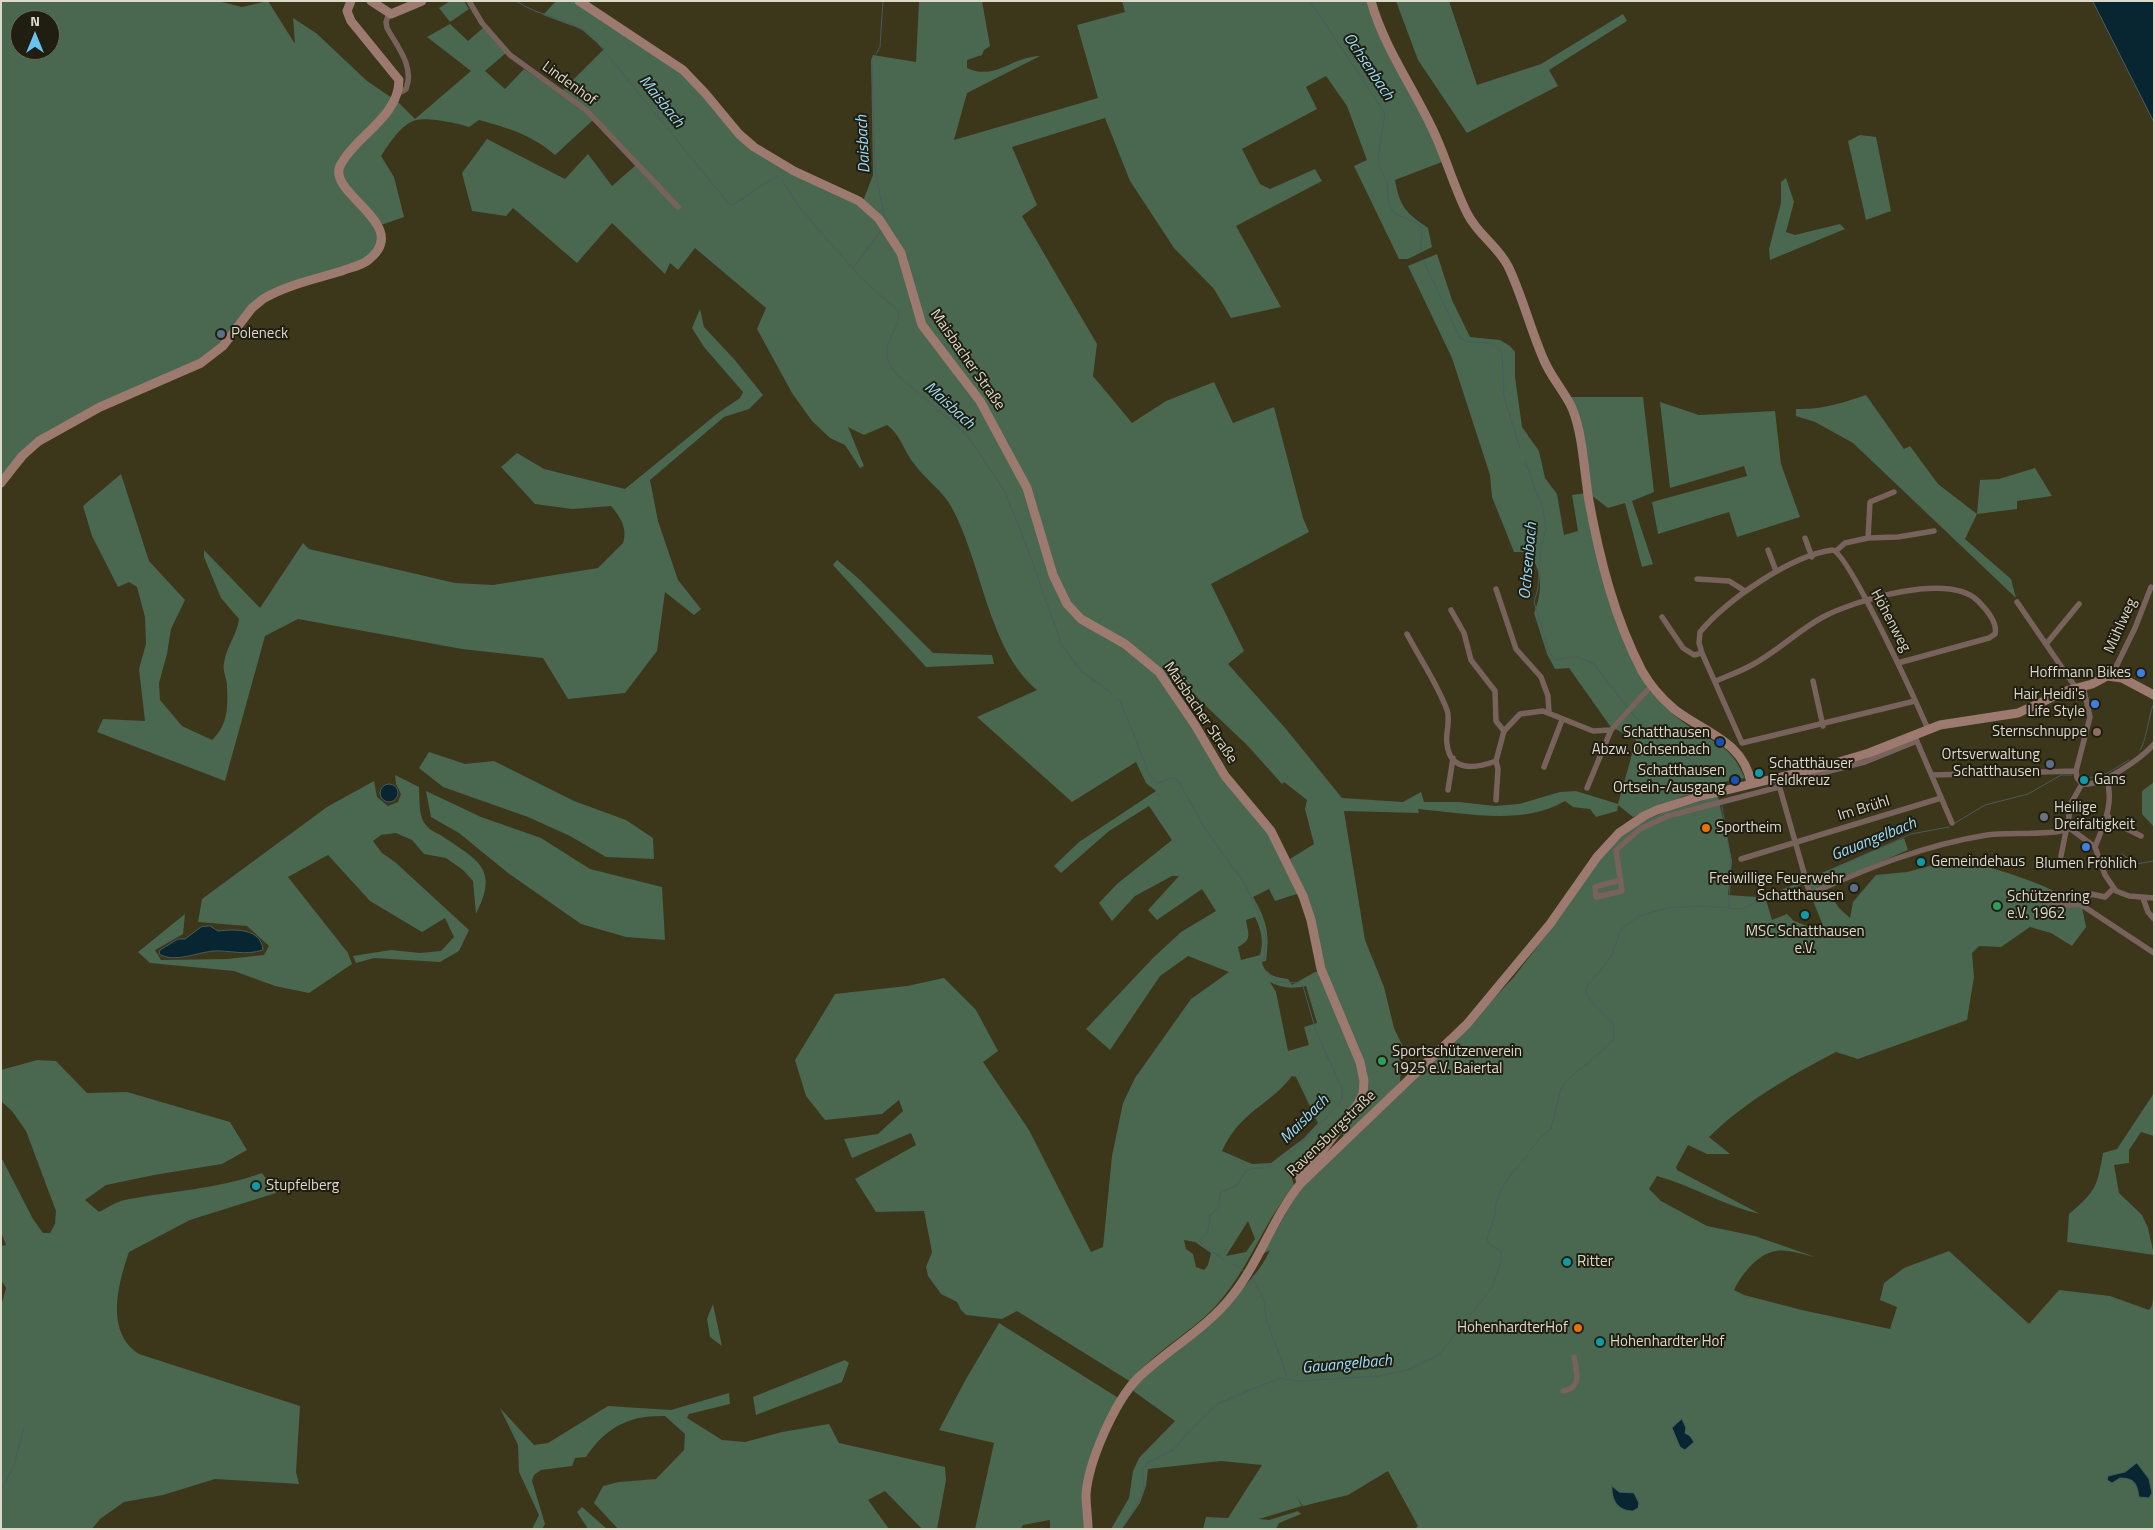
<!DOCTYPE html>
<meta charset="utf-8">
<style>
body{margin:0}
#map{position:relative;width:2155px;height:1530px;overflow:hidden;background:#3c361a;font-family:"Titillium Web",sans-serif}
canvas{display:block}
.frame{position:absolute;inset:0;border:2px solid #dcd9c9;pointer-events:none}
.north{position:absolute;left:10px;top:10px;width:50px;height:50px;box-sizing:border-box;background:#201d11;border:1px solid #6b685b;border-radius:50%;rotate:0deg;font-size:14px;font-weight:700;line-height:20px;text-align:center;color:#dcd9c9}
.north::after{content:'';display:block;margin:auto;width:18px;height:22px;background:#69c3f1;clip-path:polygon(50% 0,100% 100%,50% 72%,0 100%)}
</style>
<div id="map">
<canvas width="2155" height="1530"></canvas>
<div class="frame"></div>
<div class="north">N</div>
</div>
<script>
const context = document.querySelector('canvas').getContext('2d');
context.lineJoin = 'round';
function fill(path, color) {
  context.fillStyle = color;
  context.fill(path, 'evenodd');
}
function stroke(path, color, width, dash) {
  context.strokeStyle = color;
  context.lineWidth = width;
  context.lineCap = dash ? 'butt' : 'round';
  context.setLineDash(dash || []);
  context.stroke(path);
}
function drawText(font, color, halo, rows, align = 'center') {
  context.font = font + ' "Titillium Web",sans-serif';
  context.lineWidth = 4;
  context.setLineDash([]);
  context.textBaseline = 'middle';
  context.strokeStyle = halo;
  context.fillStyle = color;
  for (const [text, x, y, turn = 0] of rows) {
    context.save();
    context.translate(x, y);
    context.rotate((+turn || 0) * Math.PI / 180);
    context.textAlign = isNaN(turn) ? turn : align;
    if (halo) context.strokeText(text, 0, 0);
    context.fillText(text, 0, 0);
    context.restore();
  }
}
fill(new Path2D(`
 M1 1H218L242 7 268 1 295 44 293 18 316 33 367 81 398 102 415 119 471 71 427 37 450 24 468 41 484 27 506 53 485 71 505 89 524 69 560 93 604 49 581 29 543 15 556 1H576L607 23 673 64 754 150 858 203 877 221 899 250 913 305 925 336 973 394 1001 439 1021 480 1030 500 1057 589 1064 604 1072 614 1092 629 1137 653 1161 678 1226 781 1265 825 1292 874 1300 893 1275 901 1269 889 1253 897C1267 921 1270 934 1266 961L1262 962C1265 976 1276 977 1288 979L1292 985 1315 972H1320L1362 1074 1367 1072 1324 966 1306 898 1290 859 1314 844 1305 809 1307 800 1284 782 1282 784 1247 745 1185 686 1170 681 1126 641 1084 619 1072 608 1062 592 1032 491 1008 443 961 371 927 327 915 298 907 257 893 233 863 201 873 175 871 60 873 55 916 62 919 1H982L990 46 984 50 982 55 967 60V68C995 81 1011 57 1040 56L967 93 954 140 1098 98 1077 25 1125 12 1122 1H1369L1391 60 1427 122 1442 162 1395 180C1400 207 1405 212 1428 228L1432 247 1408 259H1399L1354 166 1367 160 1347 106 1326 76 1306 87 1317 109 1242 149 1260 184 1270 189 1315 169 1322 181 1236 226 1281 307 1231 318 1214 289 1174 248 1130 181 1105 118 1012 147 1037 205 1022 216 1097 344 1093 376 1132 423 1166 401 1214 382 1233 423 1274 407 1303 518 1309 532 1211 584 1244 651 1228 664 1286 729 1342 798 1403 802 1421 792 1424 802H1459L1495 806 1519 804 1560 792 1576 791 1618 804 1636 740 1610 726 1569 668 1555 669 1547 654 1534 613C1543 591 1543 569 1527 552H1514L1492 497 1490 475 1452 358 1408 266 1437 254 1452 300 1470 337 1500 340 1510 346 1515 352V377L1522 427 1539 451 1545 478 1557 494 1564 535 1578 531 1572 495 1586 493C1593 529 1599 566 1610 601 1619 630 1633 658 1647 685L1646 687C1658 699 1669 712 1683 722 1713 745 1727 739 1745 778L1724 782 1716 788 1684 796 1633 817 1618 805 1617 811 1596 817 1590 809 1573 807 1565 801C1523 826 1465 813 1418 809L1419 813 1344 811 1365 940 1384 987 1394 1028 1403 1047 1400 1082 1342 1139 1346 1125 1362 1100 1355 1101V1104L1310 1160 1294 1173 1292 1178 1294 1186C1264 1221 1250 1267 1219 1302 1194 1332 1154 1350 1131 1382L1017 1311 1002 1319 966 1315 961 1310 957 1302 941 1294 928 1276 926 1267 932 1252 924 1211 876 1212 855 1179 916 1145 911 1133 852 1158 844 1139 878 1134 903 1111 899 1100 882 1114 825 1120 806 1096 795 1060 835 994 907 986 944 978 976 1010 998 1051 983 1062 1029 1130 1091 1252 1103 1247 1112 1156 1123 1103 1135 1078 1191 999 1229 972 1188 956 1160 976 1110 1050 1086 1029 1153 958 1181 932 1216 911 1202 889 1157 920 1148 910 1179 876H1172L1135 896 1112 921 1099 903 1117 884 1172 840 1149 806 1109 831 1061 873 1054 866 1079 842 1156 791 1146 783 1136 762 1072 802 977 717 1037 690C988 649 982 563 952 508 944 492 926 480 915 465 904 452 901 435 887 425L864 435 848 427 864 466 860 468 845 445 830 438 812 421 792 393 757 329 766 308 695 248 678 270 670 263 665 274 612 223 577 263 513 208 506 216 472 211 462 173 487 139 565 179 588 154 612 186 636 165 593 120 555 155C532 135 508 128 479 120L469 127C459 123 427 117 416 120 401 124 389 144 381 156L394 177 404 217 381 225C385 242 382 253 367 264L268 299 244 321 225 347 205 364 87 417 38 445 1 488ZM20 20H50V50H20ZM1255 917C1261 929 1264 941 1260 955L1241 960 1238 947C1253 939 1248 934 1246 920ZM1270 982C1281 988 1292 989 1306 986L1317 1023 1304 1027 1309 1045 1288 1051 1276 992ZM1292 1076 1296 1077 1318 1123 1304 1138 1271 1163 1252 1164 1222 1151C1241 1110 1268 1107 1292 1076ZM1248 1221 1255 1239 1246 1252 1226 1256ZM1184 1240 1195 1242 1211 1253 1208 1265 1204 1270 1196 1267 1193 1254 1186 1249Z
 M450 1H464L469 9 450 22 439 8Z
 M1396 1H1449L1477 85 1541 64 1623 14 1627 21 1549 70 1558 86 1467 133 1418 60Z
 M1860 135 1876 137 1891 211 1866 220 1848 141Z
 M1786 178 1794 202 1786 232 1795 235 1840 224 1845 229 1770 260 1769 249 1781 203V182Z
 M700 309 704 327 734 359 763 395 749 409 724 417 650 480 658 521 678 580 701 609 694 615 665 592 657 651 625 693 568 699 543 658 462 649 298 619 265 636 225 781 97 732 103 719 145 721 139 669 146 644 145 617 137 587 129 582 118 587 92 536 83 506 121 474 149 561 185 600 171 629 167 654 159 683 160 700 182 726 212 740C228 725 228 707 227 686 227 679 222 670 224 663 226 647 237 635 239 619L221 598 204 557V550L260 608 303 543 309 549 455 583 493 585 598 568 623 543C628 529 620 516 611 506L572 509 535 504 501 467 517 453 544 469 625 489 718 413 740 398 743 392 704 347 692 328Z
 M1866 395 1904 449 1910 446 1938 484 1977 514 1980 480 1999 479 2035 468 2052 496 2017 501V509L1977 514 1965 539 2011 579 2016 598 1853 443 1815 422 1796 416V409C1821 410 1843 403 1866 395Z
 M1569 397H1643L1654 492 1632 501 1653 564 1642 567 1625 503 1608 508 1591 495Z
 M1660 402 1699 415 1775 411 1781 464 1800 517 1737 537 1729 512 1658 534 1652 502 1747 476 1744 466 1670 488Z
 M837 560 859 579 933 653 992 655 994 664 926 667 833 565Z
 M429 752 465 764 494 761 574 801 626 820 653 838 654 859 606 857 570 836 528 817 443 787 419 768Z
 M395 775 419 787C420 799 418 816 426 825 429 830 437 833 442 836 477 860 500 868 476 914L473 881 463 870 446 858 424 854 412 840 396 833 381 835 373 841 382 853 395 862 469 930 459 951 440 962 374 958 356 963 353 956 391 950 420 953 441 951 454 937 445 918 422 932 370 901 328 855 288 877 348 953 352 964 309 993 275 986 234 971 150 963 138 952 185 914 183 934 155 950 161 960 227 959 264 955 269 946 247 926 198 922 202 899 327 807 374 781 377 797 388 806 398 802 401 794 396 784Z
 M2154 782V827L2142 814V791Z
 M426 791 481 817 541 838 590 869 662 887 665 940 626 937 581 924 508 873 459 833 431 817Z
 M1718 796 1732 861 1728 895 1757 897 1779 891 1904 838 1908 850 1817 889 1807 891 1803 884 1766 900 1772 920 1787 914 1794 921 1818 930 1822 923 1813 901 1829 893 1839 908 1850 918 1853 902 1876 875 1907 872 1963 857C1982 867 2002 870 2022 878 2043 885 2064 895 2082 907L2086 927 2072 946 2051 933 2030 927 2001 947 1979 946 1972 953 1974 977 1967 1020 1858 1059 1836 1052C1790 1076 1746 1101 1709 1137L1730 1154H1707L1688 1145 1676 1167 1677 1170 1760 1214C1724 1206 1693 1186 1657 1176L1649 1189 1661 1201 1707 1226 1755 1236 1815 1257C1804 1255 1788 1249 1776 1251 1757 1254 1742 1274 1734 1290L1744 1295 1802 1310 1890 1329 1897 1307 1880 1300 1884 1283 1904 1268 1949 1251 2029 1324 2059 1290 2110 1296 2149 1310 2152 1306 2154 1291V1529H1415L1418 1526 1388 1471 1348 1495 1303 1506 1296 1496 1302 1506 1259 1519 1269 1520 1298 1511 1301 1514 1279 1523 1276 1529H1203L1206 1517 1228 1518 1262 1465 1221 1461 1148 1469 1146 1486 1140 1503 1122 1529H1111L1129 1498 1133 1471 1139 1458 1175 1421 1132 1390C1162 1356 1199 1330 1232 1298 1247 1284 1261 1270 1270 1250L1263 1254 1300 1188 1435 1061 1513 978 1561 916 1600 858 1617 840 1641 822 1667 811Z
 M37 1060 56 1061 87 1093 127 1092 230 1122 247 1150 222 1164 154 1175 106 1185 85 1200 99 1212C107 1208 116 1202 124 1200 170 1191 218 1189 262 1173L276 1193 190 1220 129 1252C118 1284 105 1332 139 1354L300 1406 296 1472 299 1484 215 1479 163 1495 124 1502 100 1519 92 1529H1V1306L6 1288 1 1280V1246L6 1245 1 1232V1157L33 1219 43 1233H50L55 1224 56 1211 26 1131 12 1111 1 1101V1070Z
 M2154 1093V1136L2141 1132 2129 1150V1163L2114 1165 2119 1193 2142 1215 2148 1228 2154 1255 2067 1242 2069 1214C2096 1191 2097 1187 2103 1153L2117 1149Z
 M713 1304 722 1346 710 1337 707 1319Z
 M999 1323 1120 1399 1111 1413 1082 1505 1084 1529H1050V1520L1023 1525 1021 1529H975L994 1443 939 1430 966 1379Z
 M845 1360 849 1363 842 1382 756 1415 753 1397Z
 M729 1393 730 1404 689 1414 687 1418 722 1440 745 1442 782 1432 829 1424 839 1443 945 1467 946 1480 937 1529H922L885 1491 868 1500 889 1529H618L594 1503 603 1486 619 1482 656 1479 684 1450 685 1434 665 1416C629 1415 606 1427 586 1457L575 1458 572 1466 541 1470 534 1475 532 1481 545 1524 542 1529H532L539 1515 519 1472 518 1445 500 1408 534 1445 548 1443 608 1406 671 1410Z
 M582 1507 607 1529H588L577 1512Z`), '#4a6750');
const water = new Path2D(`
 M2093 1H2154V122Z
 M380 793a9 9 0 1 1 18 0a9 9 0 1 1-18 0Z
 M210 926 218 931C235 929 261 928 263 950 244 956 230 950 213 951 196 953 174 963 159 954L160 950 178 939H185L201 927Z
 M1682 1419 1686 1428 1685 1433 1690 1436 1694 1442 1685 1450 1680 1447 1672 1428Z
 M2137 1463 2149 1479 2152 1493 2149 1498 2139 1497C2137 1484 2135 1478 2120 1478L2112 1483 2107 1480 2108 1476 2125 1472Z
 M1612 1486 1619 1492 1634 1493 1639 1503 1638 1508 1633 1511C1618 1511 1611 1500 1612 1486Z`);
fill(water, '#082631');
stroke(water, '#485c5f', 1);
stroke(new Path2D(`
 M516 1C540 17 570 19 592 36L730 205C742 203 761 182 778 177
 M1310 1 1385 113 1378 157 1380 168 1387 183 1389 205 1395 214 1418 223 1422 231 1421 250
 M876 54 880 47 883 1
 M872 60 875 168 885 221
 M782 180 800 208 860 277 899 312C898 339 874 345 896 374L967 435 1005 492 1026 544 1061 643 1080 670 1112 693
 M1423 260 1460 338 1470 342 1492 343 1502 352 1504 397 1520 448
 M853 268 882 229
 M1525 462 1543 509 1546 530 1541 547 1538 588 1534 602 1550 654 1557 660 1575 656 1594 664 1627 707
 M1117 698 1121 703 1150 776 1157 783 1173 778 1178 780 1205 829 1243 881 1256 907 1266 935 1264 960
 M1631 712 1660 743 1678 751 1712 776 1715 782
 M2140 750C2145 745 2149 716 2153 705
 M2081 775C2097 784 2116 767 2129 760
 M1722 806 1731 861 1729 907
 M1955 823 1985 805 2028 794 2061 775H2072
 M2122 854 2136 864 2154 861
 M1810 879 1911 834 1949 827
 M1529 1152 1541 1137 1551 1129 1561 1089 1567 1080 1604 1049 1614 1038 1613 1023 1589 999 1586 991 1588 985 1611 957 1621 929 1639 916 1668 908 1702 906 1741 909 1801 884
 M1223 1259 1206 1248 1199 1241 1208 1231 1210 1215 1219 1207 1220 1193 1237 1185 1247 1170C1255 1167 1263 1169 1270 1166 1290 1158 1324 1119 1340 1103L1343 1091 1316 1031 1303 986 1299 983 1276 982 1267 971
 M1233 1264 1244 1271
 M1252 1276 1264 1301 1266 1319 1287 1376
 M1 1491 14 1465 24 1427
 M1121 1529 1140 1499 1144 1487 1142 1470 1147 1463 1173 1450 1195 1425 1219 1403 1280 1378 1297 1381 1379 1376 1407 1370 1439 1355 1493 1286 1502 1259 1500 1250C1479 1242 1489 1234 1494 1219 1496 1213 1495 1206 1497 1199 1503 1182 1517 1168 1528 1154`), '#485c5f', 1);
stroke(new Path2D(`
 M469 1 482 23 510 55 586 110 678 207
 M389 13 386 22 387 28C397 46 415 67 406 89L397 94
 M1805 538 1812 557
 M1868 538 1898 537 1934 531
 M1768 550 1776 571
 M1836 551 1845 543 1868 538 1870 502 1894 492
 M1697 579 1729 581 1745 591
 M1496 589 1516 649 1541 677 1548 696 1549 713
 M2017 602 2076 688
 M1451 610 1464 633 1471 660 1495 691 1496 721 1504 731
 M1662 617 1683 648 1694 655 1702 653
 M1407 634C1420 659 1437 683 1447 710 1451 720 1445 733 1447 744 1450 773 1477 768 1496 761L1504 731 1520 714 1543 711 1593 731 1611 730 1651 686
 M2047 643 2079 604
 M2112 675 2135 628 2151 587
 M1716 681C1727 676 1739 672 1750 666 1776 653 1797 631 1823 617 1855 600 1949 572 1978 601 1986 609 1998 623 1995 634L1989 638 1898 663
 M1813 681 1823 726
 M1916 739 1952 823
 M1742 743 1702 653 1699 643 1700 632C1727 600 1791 555 1833 550 1850 556 1917 704 1928 729
 M1742 743 1915 701
 M1496 761 1498 769 1496 800
 M1544 767 1562 720
 M1932 775 2076 771
 M1777 778 1810 894C1868 868 1924 845 1987 835 2004 832 2060 836 2069 828
 M1778 784 1865 762 1917 741
 M2082 784 2070 805 2068 827 2095 847 2105 875 2116 891 2129 896 2154 898
 M2082 784 2077 778 2076 771 2090 717 2083 686
 M2082 784C2101 787 2142 758 2154 744
 M1587 788 1611 730
 M1448 790 1453 758
 M2107 815 2113 822 2141 836
 M2095 847C2104 824 2115 802 2106 777
 M2061 856 2066 831
 M1741 859 1941 798
 M1620 880 1595 887 1596 897 1622 891 1616 850 1640 829 1668 816 1779 787
 M2024 896 2065 905 2080 904 2091 894 2105 897 2113 889
 M2143 898 2148 912 2154 919
 M2080 904 2154 953
 M1563 1391C1582 1388 1577 1372 1574 1357`), '#78625c', 5.5);
stroke(new Path2D(`
 M371 1 391 14 422 1
 M579 1 683 70 705 93 739 134 754 147 794 171 859 201 879 219 901 253 922 325 980 401 1027 488 1053 575 1067 604 1081 619 1125 644 1159 672 1195 725 1225 776 1271 831 1303 896 1311 920 1321 969 1360 1062 1364 1081 1363 1094 1358 1104 1322 1151 1299 1175 1301 1183
 M1371 1C1384 47 1411 84 1431 126 1445 154 1453 185 1467 213 1477 234 1497 245 1508 266 1522 295 1530 328 1543 358 1550 376 1564 391 1572 408 1583 434 1584 472 1589 501 1600 560 1614 617 1642 671 1650 685 1661 698 1674 709 1703 732 1744 741 1751 783
 M1 483 22 456 39 441 100 407 201 363 223 346 252 308 263 299C286 285 316 279 342 271 349 268 360 266 367 261 415 226 327 194 340 166 355 136 399 117 399 80L351 21 347 11 351 1
 M1088 1529C1088 1518 1086 1506 1086 1495 1088 1462 1115 1401 1138 1378 1168 1349 1206 1329 1232 1296 1260 1261 1273 1217 1301 1183L1467 1024 1550 924 1597 857 1619 833 1644 816 1657 810 1698 797 1822 767 1869 753 1940 725 2018 713 2066 691 2092 684 2107 676 2122 678 2154 695`), '#9d7a70', 9);
for (const [x, y, r, color] of [
 [221,334,5,"#5c6f8a"],
 [2141,673,5,"#3f7fe0"],
 [2095,704,5,"#3f7fe0"],
 [2097,732,5,"#8d6e63"],
 [1720,742,5,"#1a4fb4"],
 [2050,764,5,"#5c6f8a"],
 [1759,773,5,"#0f9aa8"],
 [1735,780,5,"#1a4fb4"],
 [2084,780,5,"#0f9aa8"],
 [2044,817,5,"#6b7280"],
 [1706,828,5,"#e8710a"],
 [2086,847,5,"#3f7fe0"],
 [1921,862,5,"#0f9aa8"],
 [1854,888,5,"#5c6f8a"],
 [1997,906,5,"#2e9e5b"],
 [1805,915,5,"#0f9aa8"],
 [1382,1061,5,"#2e9e5b"],
 [256,1186,5,"#0f9aa8"],
 [1567,1262,5,"#0f9aa8"],
 [1578,1328,5,"#e8710a"],
 [1600,1342,5,"#0f9aa8"]
]) {
  const dot = new Path2D();
  dot.arc(x, y, r, 0, 2 * Math.PI);
  context.fillStyle = color;
  context.fill(dot);
  stroke(dot, '#201d11', 2);
}
drawText('15px', '#dcd9c9', '#201d11', [
 ["Lindenhof",569,84,36],
 ["Maisbacher Straße",967,360,55],
 ["Höhenweg",1890,621,62],
 ["Mühlweg",2121,626,-66],
 ["Maisbacher Straße",1200,713,56],
 ["Im Brühl",1864,809,-17],
 ["Ravensburgstraße",1332,1134,-44]
]);
drawText('15px', '#dcd9c9', '#201d11', [
 ["Poleneck",231,334],
 ["Hoffmann Bikes",2131,673,"right"],
 ["Hair Heidi's",2085,695,"right"],
 ["Life Style",2085,712,"right"],
 ["Sternschnuppe",2087,732,"right"],
 ["Schatthausen",1710,733,"right"],
 ["Abzw. Ochsenbach",1710,750,"right"],
 ["Ortsverwaltung",2040,755,"right"],
 ["Schatthausen",2040,772,"right"],
 ["Schatthäuser",1769,764],
 ["Feldkreuz",1769,781],
 ["Schatthausen",1725,771,"right"],
 ["Ortsein-/ausgang",1725,788,"right"],
 ["Gans",2094,780],
 ["Heilige",2054,808],
 ["Dreifaltigkeit",2054,825],
 ["Sportheim",1716,828],
 ["Gemeindehaus",1931,862],
 ["Blumen Fröhlich",2086,864,"center"],
 ["Freiwillige Feuerwehr",1844,879,"right"],
 ["Schatthausen",1844,896,"right"],
 ["Schützenring",2007,897],
 ["e.V. 1962",2007,914],
 ["MSC Schatthausen",1805,932,"center"],
 ["e.V.",1805,949,"center"],
 ["Sportschützenverein",1392,1052],
 ["1925 e.V. Baiertal",1392,1069],
 ["Stupfelberg",266,1186],
 ["Ritter",1577,1262],
 ["HohenhardterHof",1568,1328,"right"],
 ["Hohenhardter Hof",1610,1342]
], 'left');
drawText('italic 16px', '#9addfa', '#201d11', [
 ["Ochsenbach",1368,67,56],
 ["Maisbach",661,102,51],
 ["Daisbach",864,144,-93],
 ["Maisbach",949,406,42],
 ["Ochsenbach",1529,561,-85],
 ["Gauangelbach",1874,840,-22],
 ["Maisbach",1305,1120,-45],
 ["Gauangelbach",1347,1365,-5]
]);
</script>
